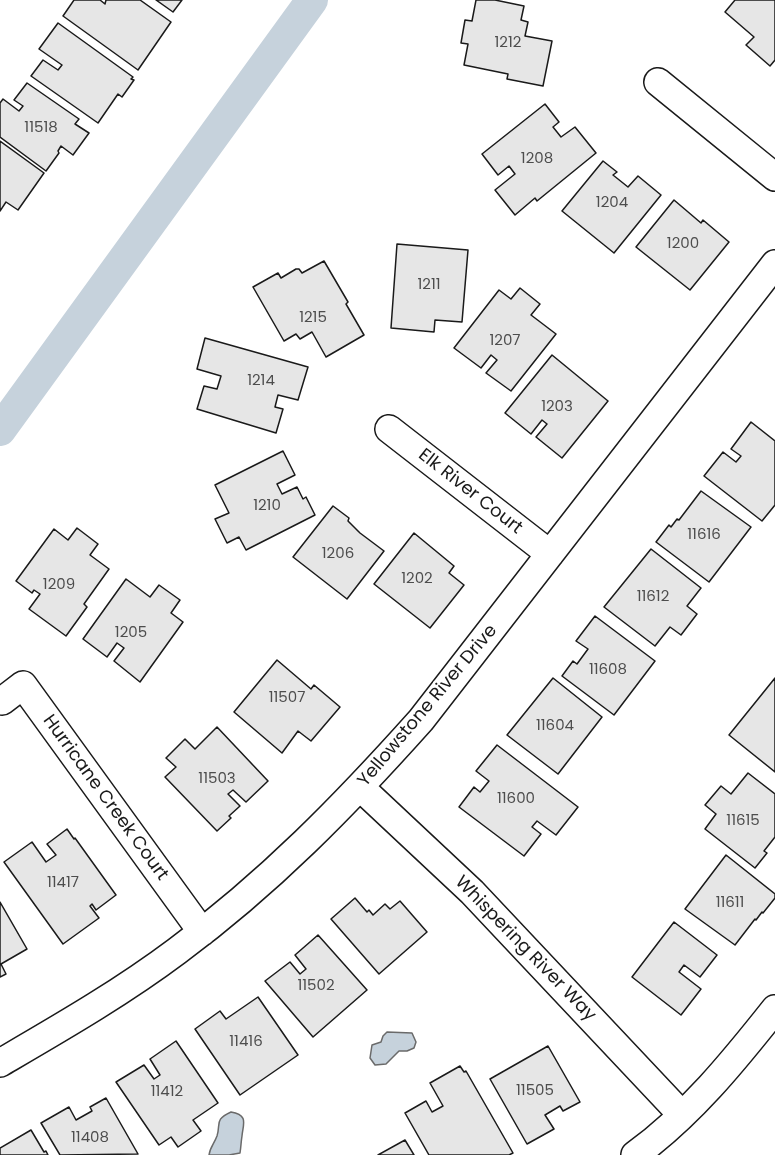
<!DOCTYPE html>
<style>
body{margin:0}
canvas{display:block;background:#fff}
</style>
<canvas width="775" height="1155"></canvas>
<script>
const context = document.querySelector('canvas').getContext('2d');
context.lineJoin = 'round';
function fill(path, color) {
  context.fillStyle = color;
  context.fill(path, 'evenodd');
}
function stroke(path, color, width, dash) {
  context.strokeStyle = color;
  context.lineWidth = width;
  context.lineCap = dash ? 'butt' : 'round';
  context.setLineDash(dash || []);
  context.stroke(path);
}
function drawText(font, color, halo, rows, align = 'center') {
  context.font = font + ' Poppins,sans-serif';
  context.lineWidth = 4.5;
  context.setLineDash([]);
  context.textBaseline = 'middle';
  context.strokeStyle = halo;
  context.fillStyle = color;
  for (const [text, x, y, turn = 0] of rows) {
    context.save();
    context.translate(x, y);
    context.rotate((+turn || 0) * Math.PI / 180);
    context.textAlign = isNaN(turn) ? turn : align;
    if (halo) context.strokeText(text, 0, 0);
    context.fillText(text, 0, 0);
    context.restore();
  }
}
const water = new Path2D(`
 M387 1032 412 1033 416 1042 414 1048 407 1051H399L386 1064 375 1065 370 1058 372 1045 381 1042 383 1036Z
 M231 1112C249 1115 243 1124 242 1136 241 1142 241 1147 240 1153L229 1155H209C210 1147 214 1144 217 1136 221 1123 214 1120 231 1112Z`);
fill(water, '#c6d2dc');
stroke(water, '#6a6a6a', 1.5);
stroke(new Path2D(`
 M0 430 312 0`), '#c6d2dc', 32);
const building = new Path2D(`
 M74 0H100L105 4 106 0H140L171 22 138 70 63 16Z
 M156 0H182L173 12Z
 M476 0H495L524 6 521 20 528 22 525 36 552 41 543 86 507 79 508 74 464 65 468 44 461 43 465 20 472 21Z
 M735 0H775V60L770 66 746 45 754 37 725 12Z
 M58 23 133 77 131 79 134 80 122 97 118 94 98 123 31 76 43 60 58 70 62 65 39 49Z
 M27 83 79 119 75 124 89 133 73 155 61 146 58 151 59 153 46 171 0 137V103L3 99 19 111 23 106 14 100Z
 M545 104 559 122 553 127 561 137 575 127 596 153 537 201 535 198 515 215 495 190 515 174 509 166 498 175 482 154Z
 M0 141 44 173 18 210 6 202 0 211Z
 M603 161 617 172 613 175 628 187 638 176 661 195 614 253 562 211Z
 M674 200 701 223 703 220 729 242 690 290 636 247Z
 M397 244 468 250 462 322 435 320 434 332 391 328Z
 M324 261 348 302 346 304 364 335 326 357 312 332 300 339 296 334 284 341 253 287 278 273 281 278 296 269H299L302 273Z
 M520 288 540 304 531 315 556 334 511 391 486 373 497 360 491 355 481 368 454 348 499 290 511 299Z
 M205 338 308 367 298 400 278 395 275 407 283 409 276 433 197 409 204 386 217 389 221 376 197 369Z
 M552 355 608 401 562 458 536 437 547 424 542 420 531 434 505 413Z
 M751 422 775 441V505L762 521 704 476 723 452 736 462 741 456 731 449Z
 M283 451 295 475 277 484 282 494 297 487 303 499 306 497 315 515 246 550 239 537 227 543 215 519 229 513 215 485Z
 M701 491 751 527 709 582 656 542 669 525 671 527 677 519 679 520Z
 M333 506 349 518 348 521 360 533 384 551 347 599 293 557Z
 M77 528 98 544 90 555 109 569 84 604 87 607 66 636 29 609 40 594 34 590 32 593 16 581 54 529 68 540Z
 M414 533 454 566 449 573 464 585 430 628 374 584Z
 M651 549 701 588 687 606 697 614 681 635 670 627 655 646 604 607Z
 M126 579 150 597 159 585 180 600 171 613 183 622 140 682 114 661 124 648 117 643 107 657 83 639Z
 M595 616 655 661 614 715 562 676 573 661 577 664 588 649 576 641Z
 M277 660 311 689 314 685 340 707 311 741 298 731 282 753 234 712Z
 M553 678 602 717 558 774 507 735Z
 M775 678V772L729 735Z
 M217 727 268 781 246 802 233 790 228 794 240 806 229 816 231 818 217 831 165 777 176 767 166 758 185 739 195 749Z
 M497 745 578 807 556 835 537 821 532 827 541 834 524 856 459 807 474 787 480 792 489 781 476 771Z
 M748 773 775 794V837L764 851 767 853 755 868 705 829 716 814 705 805 721 786 731 794Z
 M67 829 74 839 75 838 116 895 96 910 92 904 90 906 99 918 63 944 4 862 32 842 46 862 56 855 47 844Z
 M726 855 775 894V898L763 913 762 912 756 920 755 919 735 945 685 909Z
 M355 898 367 912 369 910 373 915 385 904 390 909 400 901 427 932 379 974 331 919Z
 M0 902 27 949 1 964 6 974 0 977Z
 M674 922 717 955 700 977 684 965 679 972 701 989 681 1015 632 977Z
 M318 935 367 990 313 1037 265 981 290 962 300 974 306 969 295 955Z
 M258 997 298 1055 240 1095 195 1029 220 1011 226 1019Z
 M176 1041 218 1103 193 1120 201 1131 178 1147 171 1137 159 1145 116 1082 144 1065 154 1079 160 1075 150 1059Z
 M548 1046 580 1102 563 1111 560 1106 545 1115 554 1129 527 1144 490 1079Z
 M460 1066 464 1072 466 1071 513 1153 509 1155H429L405 1113 426 1101 432 1112 443 1106 430 1083Z
 M106 1098 138 1154 60 1155 41 1123 69 1107 76 1120 92 1111 90 1107Z
 M31 1130 44 1152 46 1151 48 1155H0V1148Z
 M405 1140 414 1155H378Z`);
fill(building, '#e6e6e6');
stroke(building, '#1a1a1a', 1.5);
const minor = new Path2D(`
 M658 82 775 177
 M389 429 550 554
 M2 701 23 685 202 932
 M361 788 472 892 682 1115
 M0 1063C60 1028 121 993 177 951 269 883 345 805 421 720L775 264
 M635 1155C690 1115 733 1062 775 1009`);
stroke(minor, '#1a1a1a', 30);
stroke(minor, '#fff', 27);
drawText('15px', '#4d4d4d', null, [
 ["1212",508,43],
 ["11518",41,128],
 ["1208",537,159],
 ["1204",612,203],
 ["1200",683,244],
 ["1211",429,285],
 ["1215",313,318],
 ["1207",505,341],
 ["1214",261,381],
 ["1203",557,407],
 ["1210",267,506],
 ["11616",704,535],
 ["1206",338,554],
 ["1202",417,579],
 ["1209",59,585],
 ["11612",653,597],
 ["1205",131,633],
 ["11608",608,670],
 ["11507",287,698],
 ["11604",555,726],
 ["11503",217,779],
 ["11600",516,799],
 ["11615",743,821],
 ["11417",63,883],
 ["11611",730,903],
 ["11502",316,986],
 ["11416",246,1042],
 ["11505",535,1091],
 ["11412",167,1092],
 ["11408",90,1138]
]);
drawText('18px', '#1a1a1a', '#fff', [
 ["Elk River Court",470,492,38],
 ["Yellowstone River Drive",428,706,-50],
 ["Hurricane Creek Court",105,798,54],
 ["Whispering River Way",525,949,46]
]);
</script>
